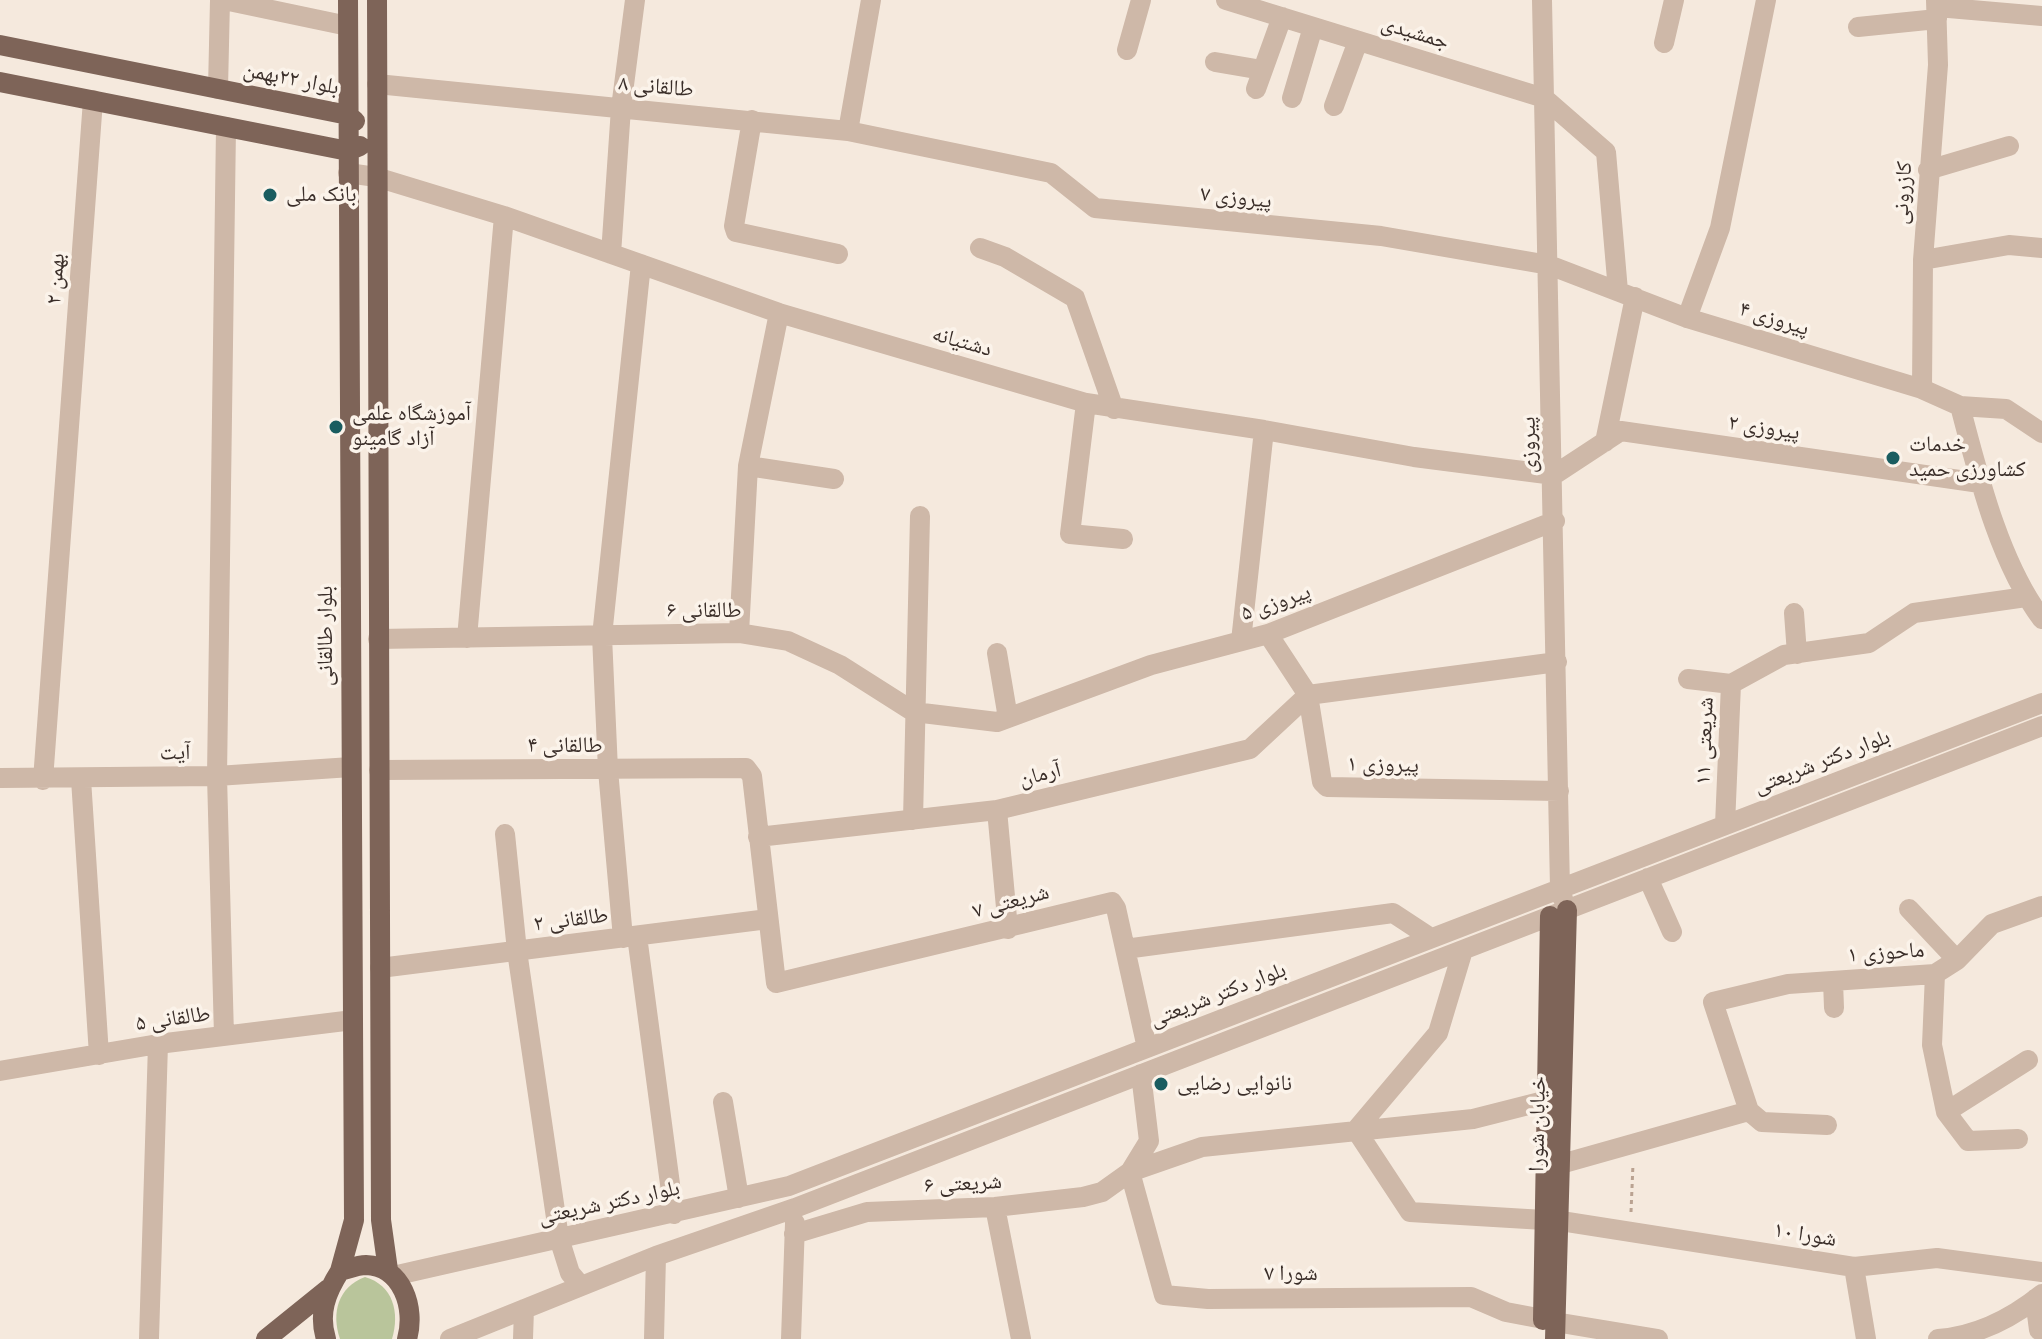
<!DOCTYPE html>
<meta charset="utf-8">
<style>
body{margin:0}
canvas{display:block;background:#f5e9dd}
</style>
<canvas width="2042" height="1339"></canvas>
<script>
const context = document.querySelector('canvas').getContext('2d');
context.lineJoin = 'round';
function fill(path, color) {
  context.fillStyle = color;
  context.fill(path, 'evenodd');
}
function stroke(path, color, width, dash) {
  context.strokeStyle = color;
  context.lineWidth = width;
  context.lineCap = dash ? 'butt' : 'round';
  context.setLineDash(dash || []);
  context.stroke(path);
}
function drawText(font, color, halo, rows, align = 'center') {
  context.font = font + ' "Fira Sans Condensed","Noto Naskh Arabic",sans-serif';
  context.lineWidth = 7;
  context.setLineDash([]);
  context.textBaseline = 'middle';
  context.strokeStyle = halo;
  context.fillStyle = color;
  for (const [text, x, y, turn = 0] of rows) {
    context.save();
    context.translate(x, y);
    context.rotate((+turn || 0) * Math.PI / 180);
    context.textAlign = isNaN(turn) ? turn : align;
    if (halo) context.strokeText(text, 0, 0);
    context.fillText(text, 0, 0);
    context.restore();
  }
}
fill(new Path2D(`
 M365 1277C393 1285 400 1312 392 1339H340C331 1313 338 1287 365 1277Z`), '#b9c59b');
stroke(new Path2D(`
 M1631 1212 1633 1164`), '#baa291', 3, [4, 4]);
stroke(new Path2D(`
 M224 0 348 26
 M1226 0 1544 98 1606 152 1618 291
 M1542 0 1560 888 1563 899
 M1937 7 2042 16
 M1858 27 1937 19
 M1664 43 1674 0
 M1127 50 1141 0
 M1215 62 1262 70
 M377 84 848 131 1051 173 1095 208 1381 236 1549 265 1687 318 1922 389 1960 406C1978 474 1999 562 2042 619
 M218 89 220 0
 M1256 89 1282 17
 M1292 98 1313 27
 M1334 106 1358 41
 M752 120 734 226 736 232 838 254
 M848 131 871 0
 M1928 170 2009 146
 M348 173 376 177 504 216 779 313 1086 403 1264 430 1414 457 1554 475 1621 431 1980 483
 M980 248 1005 257 1075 298 1114 409
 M611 254 621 108 635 0
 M1923 260 2009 245 2042 248
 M1687 318 1720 228 1766 0
 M1922 389 1923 260 1938 65 1936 0
 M1086 403 1070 534 1123 539
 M1960 406 2006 409 2042 433
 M1605 442 1635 297
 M748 466 834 479
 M1794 613 1797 654
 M739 633 748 466 779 313
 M1268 634 1308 695 1322 782 1327 787 1559 791
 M467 638 504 216
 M378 639 739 633 788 641 840 665 914 712 997 722 1151 665 1268 634 1555 521
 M1241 641 1264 430
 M997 653 1008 718
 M1688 679 1731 684
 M379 770 746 768 752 776 776 983 1112 902 1116 908 1147 1048
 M0 778 217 776 351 767
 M81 779 99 1055
 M43 780 93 100
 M997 810 1008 929
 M913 820 920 516
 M1725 825 1731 684 1784 655 1869 643 1914 613 2026 597
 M505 834 517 951 559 1238 570 1273 581 1286
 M758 837 997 810 1250 749 1308 695 1557 662
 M1648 878 1672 932
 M1909 909 1957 960
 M637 936 674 1214
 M623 938 608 770 602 636 641 264
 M1125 949 1393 913 1431 938
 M380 968 768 919
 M1935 974 1932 1045 1946 1112 1968 1141 2018 1139
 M1833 981 1834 1008
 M224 1036 217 776 226 127
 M0 1071 158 1044 353 1020
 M723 1102 739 1198
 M1749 1111 1762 1122 1827 1125
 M1946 1112 2028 1060
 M1356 1130 1410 1212 1544 1220
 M1356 1130 1438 1033 1463 950
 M1561 1164 1749 1111 1713 1002 1788 984 1935 974 1957 960 1992 924 2042 906
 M1130 1172 1164 1295 1208 1299 1471 1297 1506 1312 1543 1319
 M1130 1172 1149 1141 1141 1074
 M995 1207 1021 1339
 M1561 1221 1854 1267 1937 1258 2042 1272
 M794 1234 867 1212 995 1207 1083 1197 1102 1192 1130 1172 1202 1147 1473 1119 1548 1100
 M1854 1267 1866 1339
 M393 1276 789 1186 2042 703
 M2035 1299 2039 1330
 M1555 1322 1658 1339
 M149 1339 158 1044
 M450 1339 656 1256 795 1208 2042 726
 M523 1339 524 1309
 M654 1339 656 1256
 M791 1339 795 1223
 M1938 1339C1978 1336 2012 1318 2042 1294`), '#ceb8a8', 20);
stroke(new Path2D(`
 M377 0 381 1220 388 1270
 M0 45 348 115 355 121
 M0 82 348 151 360 146
 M340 1271 354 1220 348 0
 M1543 1320 1550 916
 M266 1339 328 1289
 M326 1339C318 1313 326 1293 340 1271 348 1269 358 1265 366 1265 402 1266 416 1308 407 1339
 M1555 1339 1567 910`), '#7e6458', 20);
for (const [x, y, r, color] of [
 [270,195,8,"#1a5d60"],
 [336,427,8,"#1a5d60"],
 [1893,458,8,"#1a5d60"],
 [1161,1084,8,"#1a5d60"]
]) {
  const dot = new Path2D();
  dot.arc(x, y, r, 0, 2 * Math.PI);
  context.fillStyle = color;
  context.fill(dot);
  stroke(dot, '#fbf3ea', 3);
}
drawText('22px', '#3a2e29', '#fbf3ea', [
 ["جمشیدی",1415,33,17],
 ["بلوار ۲۲بهمن",291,79,11],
 ["طالقانی ۸",656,87,5],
 ["کازرونی",1903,193,-86],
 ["پیروزی ۷",1236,198,6],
 ["بهمن ۲",56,279,-86],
 ["پیروزی ۴",1774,319,17],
 ["دشتیانه",962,342,16],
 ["پیروزی ۲",1764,428,8],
 ["پیروزی",1529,445,-91],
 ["پیروزی ۵",1276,603,-19],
 ["طالقانی ۶",704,611],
 ["بلوار طالقانی",326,636,-90],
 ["شریعتی ۱۱",1705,741,-88],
 ["طالقانی ۴",565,746],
 ["آیت",175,753,-1],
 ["بلوار دکتر شریعتی",1822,762,-21],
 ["پیروزی ۱",1383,765,1],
 ["آرمان",1040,775,-14],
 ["شریعتی ۷",1011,902,-15],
 ["طالقانی ۲",571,920,-7],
 ["ماحوزی ۱",1886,953,-4],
 ["بلوار دکتر شریعتی",1218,995,-21],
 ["طالقانی ۵",173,1019,-8],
 ["خیابان شورا",1538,1124,-89],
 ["شریعتی ۶",963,1184,-3],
 ["بلوار دکتر شریعتی",609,1203,-12],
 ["شورا ۱۰",1805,1235,9],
 ["شورا ۷",1291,1274]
]);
drawText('22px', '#3a2e29', '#fbf3ea', [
 ["بانک ملی",286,195],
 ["آموزشگاه علمی",352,414],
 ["آزاد گامینو",352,439],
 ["خدمات",1909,445],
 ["کشاورزی حمید",1909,470],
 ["نانوایی رضایی",1177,1084]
], 'left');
</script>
